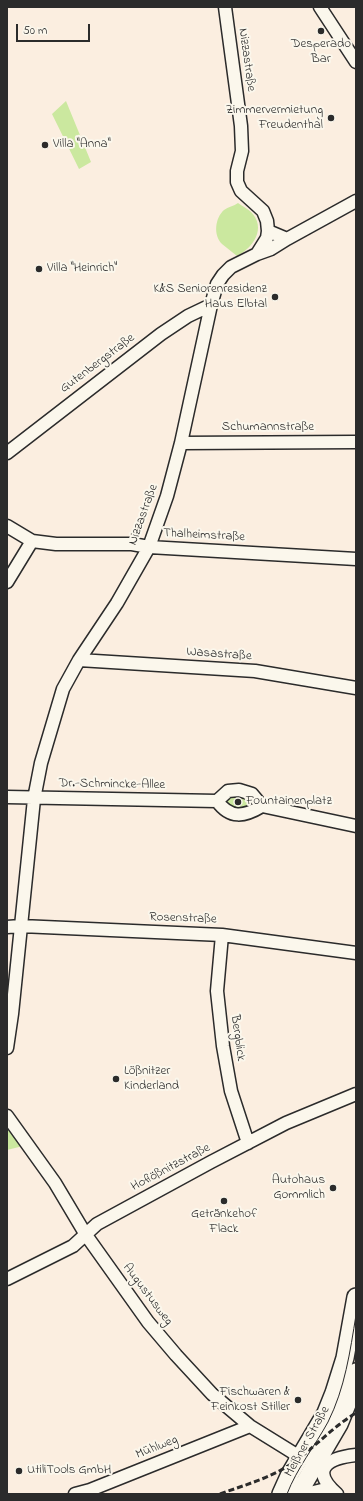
<!DOCTYPE html>
<meta charset="utf-8">
<style>
body{margin:0}
#map{position:relative;width:363px;height:1501px;overflow:hidden;background:#fbeee0;font-family:"Indie Flower",sans-serif}
canvas{display:block}
.frame{position:absolute;inset:0;border:8px solid #2b2b2b;pointer-events:none}
.scale{position:absolute;left:16px;top:24px;width:74px;height:18px;box-sizing:border-box;border:2px solid #2b2b2b;border-top:0;padding-left:5px;font-size:12px;line-height:14px;white-space:nowrap;color:#2b2b2b;-webkit-text-stroke:3px #fbf7ec;paint-order:stroke}
</style>
<div id="map">
<canvas width="363" height="1501"></canvas>
<div class="frame"></div>
<div class="scale">50 m</div>
</div>
<script>
const context = document.querySelector('canvas').getContext('2d');
context.lineJoin = 'round';
function fill(path, color) {
  context.fillStyle = color;
  context.fill(path, 'evenodd');
}
function stroke(path, color, width, dash) {
  context.strokeStyle = color;
  context.lineWidth = width;
  context.lineCap = dash ? 'butt' : 'round';
  context.setLineDash(dash || []);
  context.stroke(path);
}
function drawText(font, color, halo, rows, align = 'center') {
  context.font = font + ' "Indie Flower",sans-serif';
  context.lineWidth = 4;
  context.setLineDash([]);
  context.textBaseline = 'middle';
  context.strokeStyle = halo;
  context.fillStyle = color;
  for (const [text, x, y, turn = 0] of rows) {
    context.save();
    context.translate(x, y);
    context.rotate((+turn || 0) * Math.PI / 180);
    context.textAlign = isNaN(turn) ? turn : align;
    if (halo) context.strokeText(text, 0, 0);
    context.fillText(text, 0, 0);
    context.restore();
  }
}
fill(new Path2D(`
 M66 101 91 162 79 169 52 114Z
 M238 203C242 206 248 209 251 212 267 228 253 248 237 256 232 252 227 248 222 244 213 235 215 218 224 210 228 207 234 206 238 203Z
 M235 795 247 798 252 802 249 809H232L223 800Z
 M7 1125 23 1146 7 1150Z`), '#cbe89f');
const minor = new Path2D(`
 M320 7 356 62
 M268 231 287 239 356 201
 M257 254 271 249 287 239
 M181 443 356 442
 M7 453 161 334 188 316 211 305
 M7 526 32 541 56 544H132L149 547 356 559
 M7 582 32 541
 M79 660 255 671 356 688
 M239 790 252 794 262 806C244 817 230 819 217 801L228 791Z
 M7 797 217 801
 M262 806 356 826
 M7 927 21 926 222 935 356 953
 M222 935 217 991 223 1046 231 1091 248 1143
 M7 1048 12 1014 34 799 41 763 63 689 79 660 117 603 149 547 167 496 181 443 211 305 217 284 223 275 231 267 257 254 267 238 268 231 267 221 263 211 241 191 237 182V171L242 151 241 126 225 7
 M7 1116 55 1183 86 1235 148 1322 176 1355 212 1394 250 1426 300 1457
 M7 1279 73 1246 97 1224 211 1162 286 1123 356 1094
 M75 1494 90 1490 250 1426
 M305 1494 330 1488
 M337 1494C309 1469 328 1458 356 1455`);
const secondary = new Path2D(`
 M281 1494 290 1474 326 1413 334 1393 345 1358 356 1297
 M298 1494 339 1424 348 1402 356 1372`);
stroke(minor, '#2b2b2b', 15);
stroke(secondary, '#2b2b2b', 20);
stroke(minor, '#fbf7ec', 12);
stroke(secondary, '#fbf7ec', 17);
stroke(new Path2D(`
 M287 1494C297 1468 315 1446 328 1422 345 1388 350 1352 356 1315`), '#2b2b2b', 1);
stroke(new Path2D(`
 M220 1494C247 1484 275 1477 298 1459 318 1444 334 1426 356 1413`), '#2b2b2b', 3, [6, 3]);
for (const [x, y, r, color] of [
 [321,31,4,"#2b2b2b"],
 [331,118,4,"#2b2b2b"],
 [45,145,4,"#2b2b2b"],
 [39,269,4,"#2b2b2b"],
 [275,297,4,"#2b2b2b"],
 [238,802,4,"#2b2b2b"],
 [116,1079,4,"#2b2b2b"],
 [333,1188,4,"#2b2b2b"],
 [224,1201,4,"#2b2b2b"],
 [298,1400,4,"#2b2b2b"],
 [19,1471,4,"#2b2b2b"]
]) {
  const dot = new Path2D();
  dot.arc(x, y, r, 0, 2 * Math.PI);
  context.fillStyle = color;
  context.fill(dot);
  stroke(dot, '#fbf7ec', 1.5);
}
drawText('13px', '#2b2b2b', '#fbf7ec', [
 ["Desperado",321,45,"center"],
 ["Bar",321,60,"center"],
 ["Zimmervermietung",323,111,"right"],
 ["Freudenthal",323,126,"right"],
 ["Villa \"Anna\"",53,145],
 ["Villa \"Heinrich\"",47,269],
 ["K&S Seniorenresidenz",267,290,"right"],
 ["Haus Elbtal",267,305,"right"],
 ["Fountainenplatz",246,802],
 ["Lößnitzer",124,1072],
 ["Kinderland",124,1087],
 ["Autohaus",325,1181,"right"],
 ["Gommlich",325,1196,"right"],
 ["Getränkehof",224,1215,"center"],
 ["Flack",224,1230,"center"],
 ["Fischwaren &",290,1393,"right"],
 ["Feinkost Stiller",290,1408,"right"],
 ["UtiliTools GmbH",27,1471]
], 'left');
drawText('13px', '#2b2b2b', '#fbf7ec', [
 ["Nizzastraße",246,60,82],
 ["Gutenbergstraße",98,364,-37],
 ["Schumannstraße",268,428],
 ["Nizzastraße",144,515,-70],
 ["Thalheimstraße",204,536,3],
 ["Wasastraße",219,655,4],
 ["Dr.-Schmincke-Allee",112,785,1],
 ["Rosenstraße",183,919,2],
 ["Bergblick",237,1038,82],
 ["Hoflößnitzstraße",171,1168,-28],
 ["Augustusweg",147,1295,53],
 ["Meißner Straße",308,1442,-61],
 ["Mühlweg",157,1448,-22]
]);
</script>
